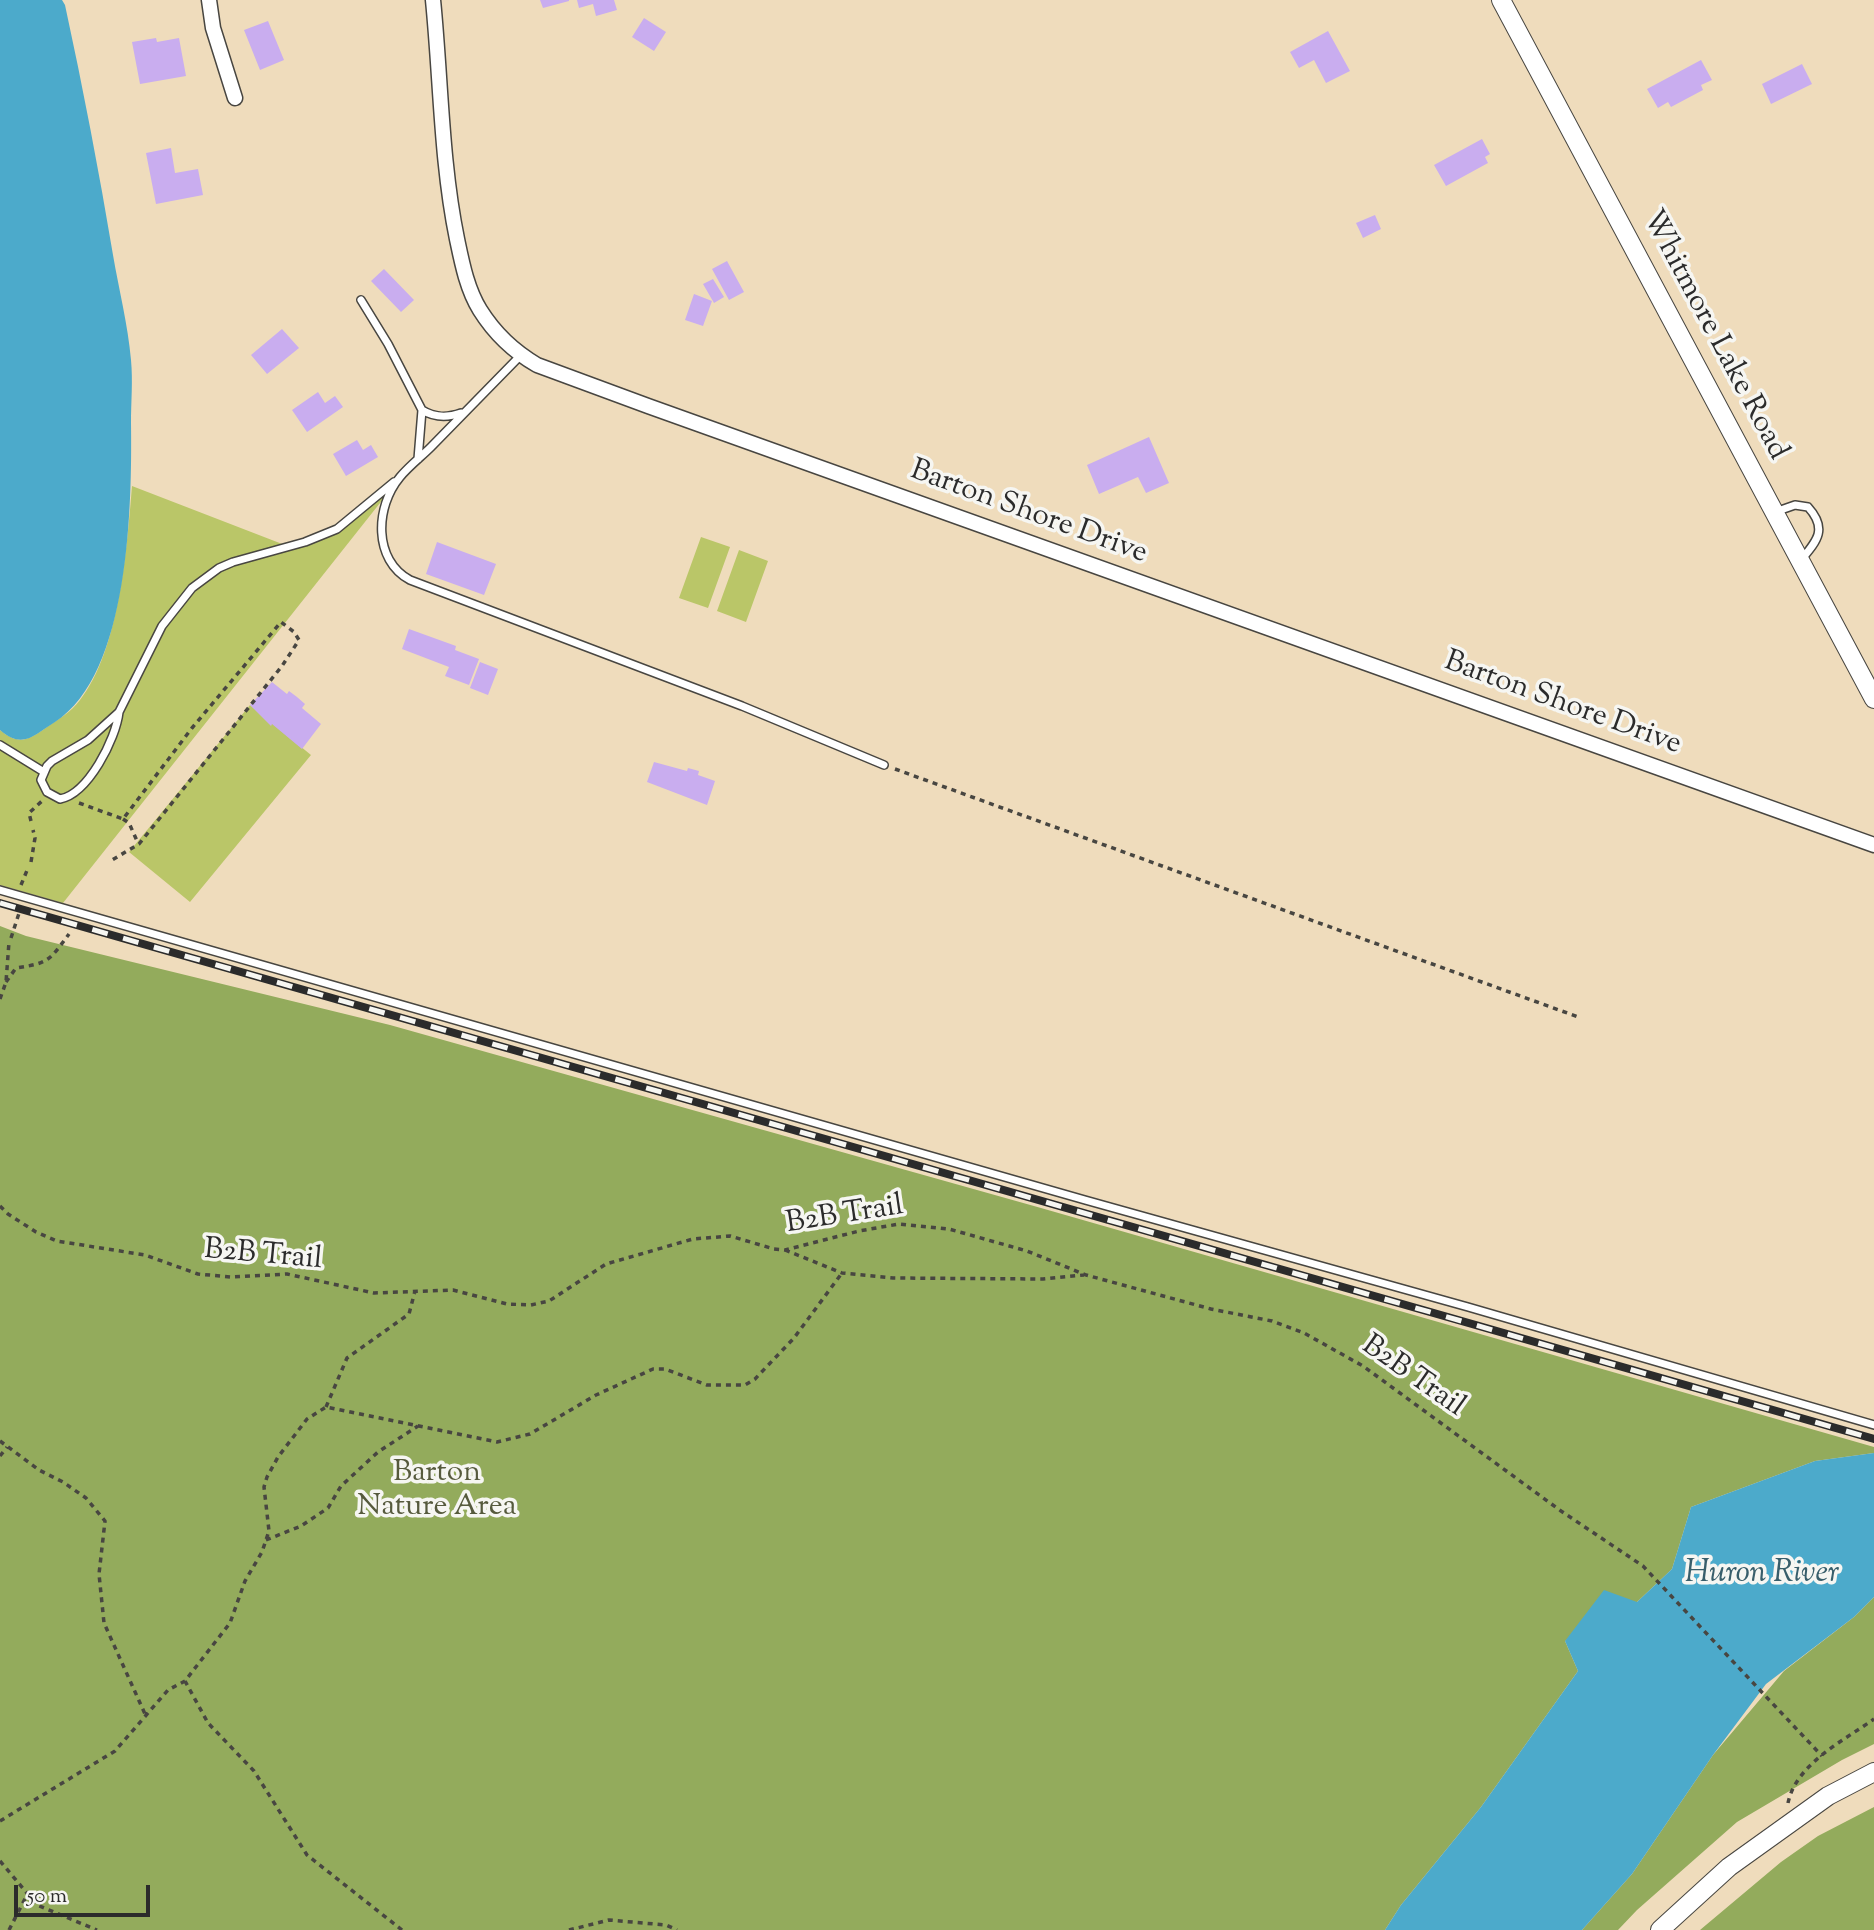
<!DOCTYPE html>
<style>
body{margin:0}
#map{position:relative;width:1874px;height:1930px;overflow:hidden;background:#efdcbc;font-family:"Sorts Mill Goudy",serif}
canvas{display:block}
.scale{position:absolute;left:14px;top:1885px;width:136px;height:32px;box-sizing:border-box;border:4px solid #2b2b2b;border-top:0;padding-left:9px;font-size:21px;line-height:24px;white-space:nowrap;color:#2b2b2b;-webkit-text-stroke:5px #f6f6f2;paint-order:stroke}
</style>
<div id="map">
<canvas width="1874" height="1930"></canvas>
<div class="scale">50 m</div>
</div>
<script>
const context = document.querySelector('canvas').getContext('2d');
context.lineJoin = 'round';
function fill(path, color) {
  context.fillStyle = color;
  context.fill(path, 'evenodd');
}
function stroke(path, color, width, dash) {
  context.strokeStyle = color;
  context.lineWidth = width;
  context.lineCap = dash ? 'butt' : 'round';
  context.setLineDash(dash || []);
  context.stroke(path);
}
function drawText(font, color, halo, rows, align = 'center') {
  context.font = font + ' "Sorts Mill Goudy",serif';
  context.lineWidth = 7;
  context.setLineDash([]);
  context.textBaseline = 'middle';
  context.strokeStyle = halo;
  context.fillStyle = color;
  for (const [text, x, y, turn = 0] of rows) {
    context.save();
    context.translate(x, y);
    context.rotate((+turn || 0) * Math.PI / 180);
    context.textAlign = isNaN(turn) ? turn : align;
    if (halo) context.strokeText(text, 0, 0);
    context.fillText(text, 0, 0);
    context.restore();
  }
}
fill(new Path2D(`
 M399 479 63 903 0 885V730C19 746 29 740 47 727 59 719 71 712 80 700 119 651 127 547 132 486L290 547 337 529Z
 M701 537 730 547 708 608 679 598Z
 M739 550 768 561 746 622 717 611Z
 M250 705 311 755 190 902 129 852Z`), '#bac668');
fill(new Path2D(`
 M0 926 26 936 390 1025 1041 1208 1874 1447V1453L1815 1461 1691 1507 1672 1569 1637 1602 1565 1641 1578 1671 1481 1807 1401 1905 1385 1930H0Z
 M1874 1597V1744L1842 1760 1737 1822 1637 1910 1618 1930H1582L1632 1874 1713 1755 1784 1671 1854 1617Z
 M1874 1807V1930H1700L1781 1862 1818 1836Z`), '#93ab5c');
fill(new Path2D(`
 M0 0H62L65 5C83 88 99 171 113 255 119 290 128 325 131 360 133 381 131 402 131 423 132 504 130 674 55 722 34 735 23 750 0 730Z
 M1874 1453V1597L1854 1617 1766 1684 1713 1755 1632 1874 1582 1930H1385L1401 1905 1481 1807 1578 1671 1565 1641 1604 1590 1637 1602 1672 1569 1691 1507 1815 1461Z`), '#4caacb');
fill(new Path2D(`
 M540 0H569V1L543 8Z
 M577 0H614L617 10 596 16 593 4 579 8Z
 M644 18 666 32 654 51 632 37Z
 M268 21 284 60 260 70 244 30Z
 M1328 31 1350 71 1326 83 1314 60 1299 68 1290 52Z
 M156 38 157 42 179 38 186 76 140 84 132 42Z
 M1701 60 1712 80 1701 85 1703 90 1671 107 1668 102 1658 108 1647 89Z
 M1802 64 1812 84 1771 104 1762 84Z
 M1482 139 1490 154 1485 157 1488 163 1446 186 1434 165Z
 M171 148 175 173 198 169 203 195 156 204 146 153Z
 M1375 215 1381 229 1363 238 1356 223Z
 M727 261 744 292 729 300 712 269Z
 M384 269 414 300 401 312 371 281Z
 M713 279 724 297 714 303 703 284Z
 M694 294 712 301 703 326 685 320Z
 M282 329 299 348 267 374 251 355Z
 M318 392 325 403 335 396 343 407 307 432 292 410Z
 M1149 437 1169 483 1146 493 1138 477 1099 494 1087 465Z
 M357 440 363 450 371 445 378 457 346 476 333 454Z
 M437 542 496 564 484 595 426 574Z
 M409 629 456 646 455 650 479 659 469 685 445 676 449 667 402 649Z
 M480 662 498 669 488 695 470 688Z
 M272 682 287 694 289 691 297 697 305 704 302 708 321 724 302 749 272 724 271 726 250 705Z
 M654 762 687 771 688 768 699 771 698 775 715 781 707 805 647 782Z`), '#c9adef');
const service = new Path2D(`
 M361 300 388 344 422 410C435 418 447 418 461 413
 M521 355C491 386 461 416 431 447 421 457 409 466 400 477 375 507 373 560 410 580L742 706 884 765
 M418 459 422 410
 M1775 512 1795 505 1808 507C1828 529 1817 541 1801 560
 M119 712C116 739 88 794 60 799L47 792 41 780 47 766 52 761 88 740 119 712 162 626 192 588 219 568 233 562 305 542 337 529 394 482
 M0 745 44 772
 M0 890 1085 1200 1468 1307 1874 1425`);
const minor = new Path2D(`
 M209 0 213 28 235 98
 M433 0C441 80 441 161 457 239 462 263 467 289 480 310 495 334 513 351 537 365L648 406 1874 845`);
const tertiary = new Path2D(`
 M1501 0 1874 699
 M1660 1930 1729 1867 1828 1796 1874 1772`);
stroke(service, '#484641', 10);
stroke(minor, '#484641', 17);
stroke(tertiary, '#484641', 20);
stroke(new Path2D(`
 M895 769 1581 1018
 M79 803 123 819 192 728 281 622 294 632 299 640 282 666 139 844 112 860
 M123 819 129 823 138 843
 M31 821 29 813 42 801
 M31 862 35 838 33 830
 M21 885 28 868
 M11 938 21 907
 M6 982 16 968C49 963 49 961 69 934
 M0 999 6 982 9 942
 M0 1206 8 1214 36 1232 57 1241 145 1255 198 1274 231 1277 287 1274 374 1293 453 1290 507 1304 531 1305 549 1301 606 1264 693 1239 730 1236 774 1249 785 1250 859 1231 899 1224 949 1229 1027 1251 1086 1275 1211 1309 1272 1321 1304 1333 1363 1366 1561 1511 1643 1566 1822 1756
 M785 1250 842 1273 893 1278 1043 1279 1084 1275
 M326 1407 347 1358 409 1314 415 1291
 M0 1441 39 1470 63 1482 86 1498 105 1521 99 1574 104 1623 145 1714
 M0 1456 7 1447
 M266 1540 301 1526 328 1508 341 1486 378 1452 418 1426
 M1788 1803C1796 1764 1843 1741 1874 1719
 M0 1821 115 1751 168 1690 185 1681
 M0 1861 37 1905 97 1930
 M9 1930 27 1895
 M402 1930 307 1855 254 1771 208 1723 185 1681 230 1623 245 1581 262 1552 269 1531 264 1487 267 1477 278 1457 307 1419 326 1407 497 1442 530 1434 596 1395 653 1369H665L707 1385H745L755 1379 794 1338 842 1273
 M569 1930 609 1920 666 1925 677 1930`), '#484641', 3.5, [5, 5]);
stroke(service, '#fff', 7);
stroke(minor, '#fff', 14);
stroke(tertiary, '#fff', 18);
const rail = new Path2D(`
 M0 903 1874 1439`);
stroke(rail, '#2b2b2b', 8);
stroke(rail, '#f6f6f2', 5, [16]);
drawText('30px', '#2b2b2b', '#f6f6f2', [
 ["Whitmore Lake Road",1713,336,62],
 ["Barton Shore Drive",1028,514,20],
 ["Barton Shore Drive",1562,705,20],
 ["B2B Trail",845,1217,-9],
 ["B2B Trail",263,1257,5],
 ["B2B Trail",1412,1378,35]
]);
drawText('30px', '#565a3d', '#f6f6f2', [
 ["Barton",437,1475],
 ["Nature Area",437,1509]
]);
drawText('italic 32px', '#385e6b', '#f6f6f2', [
 ["Huron River",1762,1576]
]);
</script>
